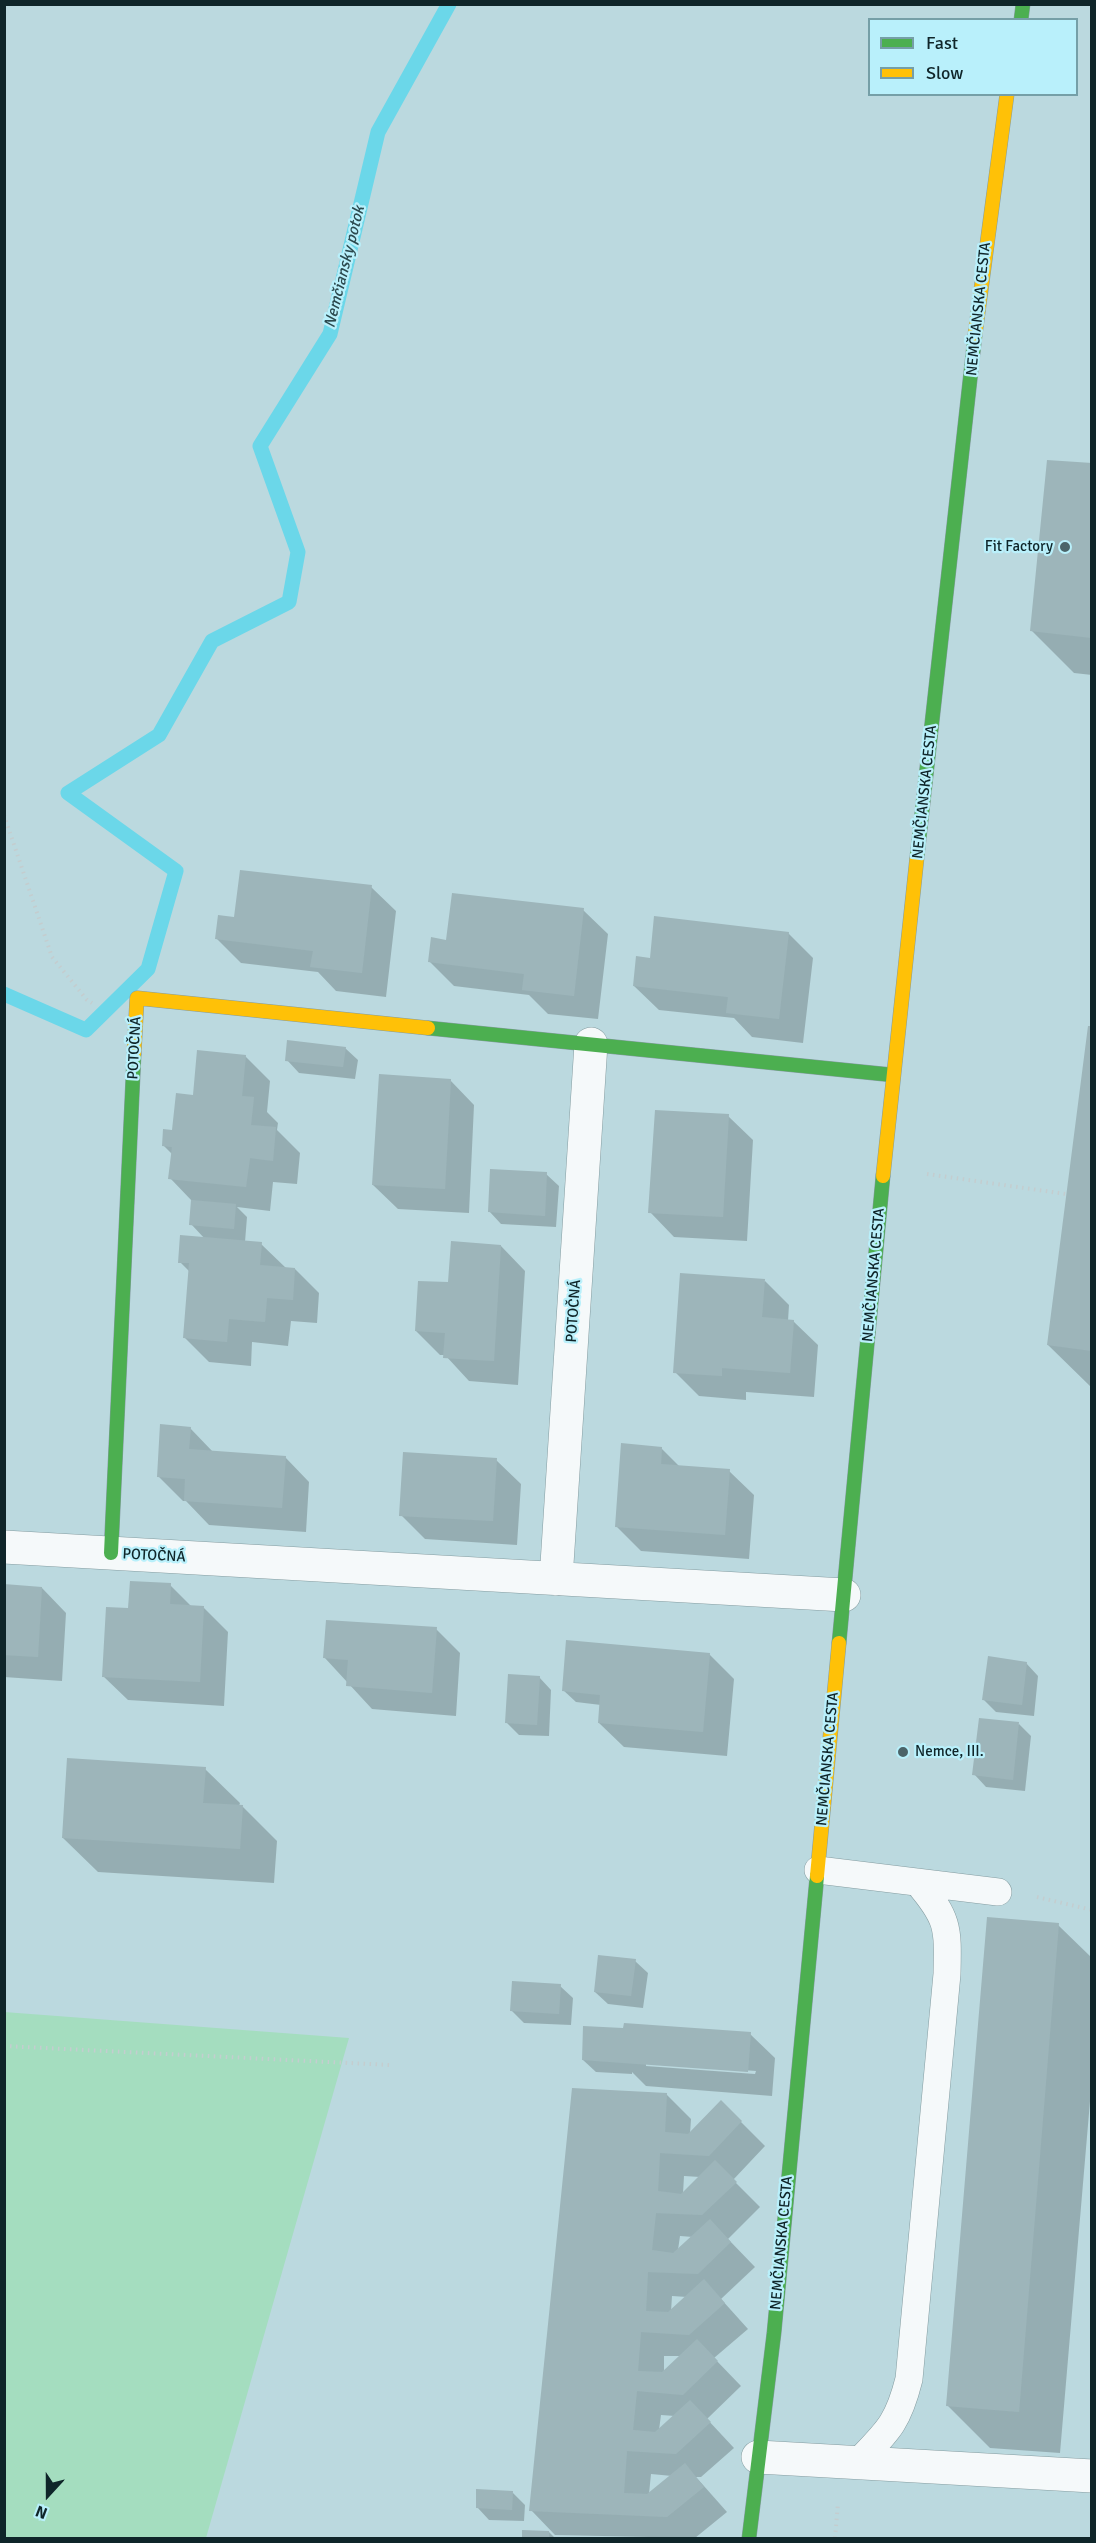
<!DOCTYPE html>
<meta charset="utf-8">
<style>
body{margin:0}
#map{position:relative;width:1096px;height:2543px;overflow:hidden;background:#bbd9df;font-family:Signika,sans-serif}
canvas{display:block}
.frame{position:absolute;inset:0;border:6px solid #0f2529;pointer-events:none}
.legend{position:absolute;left:868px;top:18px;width:210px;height:78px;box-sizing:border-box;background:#b9f0fb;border:2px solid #759fa7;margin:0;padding:8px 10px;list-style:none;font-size:18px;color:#0f2529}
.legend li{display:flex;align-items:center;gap:12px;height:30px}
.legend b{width:30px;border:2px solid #759fa7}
.north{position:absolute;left:18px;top:2465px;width:60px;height:60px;-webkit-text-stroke:4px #b9f0fb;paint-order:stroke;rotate:201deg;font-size:16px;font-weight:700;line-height:24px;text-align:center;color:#0f2529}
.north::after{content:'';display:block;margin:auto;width:21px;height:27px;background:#0f2529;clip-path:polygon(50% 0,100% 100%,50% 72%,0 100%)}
</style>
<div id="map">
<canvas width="1096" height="2543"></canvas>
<div class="frame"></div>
<ul class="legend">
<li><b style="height:8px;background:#4caf50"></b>Fast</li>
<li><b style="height:8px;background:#ffc107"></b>Slow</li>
</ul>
<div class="north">N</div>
</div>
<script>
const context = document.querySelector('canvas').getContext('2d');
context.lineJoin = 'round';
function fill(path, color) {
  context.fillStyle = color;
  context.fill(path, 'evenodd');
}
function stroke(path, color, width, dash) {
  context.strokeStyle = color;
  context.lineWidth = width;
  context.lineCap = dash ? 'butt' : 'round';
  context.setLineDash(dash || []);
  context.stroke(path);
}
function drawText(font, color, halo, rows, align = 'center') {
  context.font = font + ' Signika,sans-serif';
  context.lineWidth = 4.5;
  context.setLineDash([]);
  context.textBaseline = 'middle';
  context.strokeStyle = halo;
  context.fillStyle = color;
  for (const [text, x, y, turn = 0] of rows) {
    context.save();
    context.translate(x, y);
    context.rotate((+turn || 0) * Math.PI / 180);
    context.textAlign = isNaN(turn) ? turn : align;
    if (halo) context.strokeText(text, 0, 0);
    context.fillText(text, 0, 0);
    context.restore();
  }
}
fill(new Path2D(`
 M4 2012 349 2038 206 2538H5Z`), '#a4ddbf');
fill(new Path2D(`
 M1092 465V675L1074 673 1032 631Z
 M371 887 396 911 386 997 336 991 318 972 241 963 217 939 236 919Z
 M583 910 608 934 598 1019 548 1014 529 995 454 986 430 962 448 941Z
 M788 933 813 958 803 1043 752 1037 734 1018 659 1010 634 986Z
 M1092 1028V1388L1048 1345Z
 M345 1048 358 1060 355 1079 299 1073 287 1060Z
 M245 1056 270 1081 267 1112 278 1123 277 1130 300 1153 297 1184 273 1182 270 1211 237 1207 247 1217 245 1242 261 1244 286 1268 295 1269 319 1293 317 1323 291 1321 288 1346 252 1342 251 1366 209 1362 184 1337 190 1272 180 1262 205 1239 191 1224 192 1201 170 1178 172 1154 163 1145 194 1097Z
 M450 1080 474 1105 469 1213 398 1209 373 1185Z
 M728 1116 753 1140 747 1241 674 1237 650 1212Z
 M546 1174 559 1186 556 1227 501 1224 489 1211Z
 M501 1246 525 1271 518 1385 469 1381 445 1355H440L416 1331 449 1284Z
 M765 1281 789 1305 788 1321H793L818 1345 814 1397 746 1392V1400L699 1396 675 1372Z
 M190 1428 214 1453 285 1457 309 1482 306 1532 209 1525 186 1501H183L158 1476Z
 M661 1448 680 1467 729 1471 754 1495 749 1559 641 1551 616 1526Z
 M496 1460 521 1484 517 1545 425 1539 401 1515Z
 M170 1585 192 1607 204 1608 228 1632 224 1706 128 1700 103 1676 130 1610Z
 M4 1586 42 1588 66 1613 62 1681 4 1677Z
 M436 1629 460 1653 456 1716 372 1709 324 1657Z
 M709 1654 734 1679 727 1756 624 1747 599 1723 601 1705 576 1702 563 1690Z
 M1026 1663 1038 1676 1034 1716 996 1712 984 1700Z
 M539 1677 551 1690 549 1736 519 1735 507 1723Z
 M1019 1724 1031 1736 1025 1791 986 1787 974 1774Z
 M205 1769 240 1803 239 1806 243 1807 277 1841 274 1883 98 1872 63 1838Z
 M1058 1925 1092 1958V2078L1060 2453 990 2448 948 2406Z
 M635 1961 648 1973 643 2008 608 2004 595 1992Z
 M560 1986 573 1998 571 2025 524 2023 511 2010Z
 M750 2034 775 2058 772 2096 646 2086 632 2072V2074L596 2072 583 2060ZM646 2063 756 2071 755 2074 646 2066Z
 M666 2094 691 2119 690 2134 721 2102 765 2146 733 2180 760 2207 728 2239 755 2267 721 2299 748 2329 714 2358 741 2386 707 2419 734 2448 701 2477H696L727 2512 695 2538 555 2535 531 2510ZM684 2176 700 2177 683 2194ZM680 2236 693 2237 678 2250ZM672 2296 687 2297 671 2312ZM664 2356H681L664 2373ZM661 2415 675 2416 659 2430ZM651 2474 672 2476 649 2494Z
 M513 2493 525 2505 524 2521 489 2520 477 2507Z
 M523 2532H549L555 2538H523Z`), '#0003');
stroke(new Path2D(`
 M4 994 86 1030 148 969 176 871 68 793 159 735 212 641 289 602 298 552 260 446 330 334 378 132 449 4`), '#6bd7e9', 15);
fill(new Path2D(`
 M1047 460 1092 463V638L1030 631Z
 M240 870 372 885 362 973 310 967 313 951 215 939 218 915 234 917Z
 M452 893 584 908 574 996 522 990 524 974 428 962 431 937 446 940Z
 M654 916 789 932 779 1019 726 1013 728 997 633 986 636 956 650 958Z
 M1088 1026H1092V1351L1047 1345Z
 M287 1040 346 1047 343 1067 285 1061Z
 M197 1050 246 1055 242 1096 254 1097 251 1125 276 1127 273 1161 250 1158 246 1187 168 1179 172 1147 162 1146 163 1129 172 1130 176 1093 193 1095Z
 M379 1074 451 1079 445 1189 372 1185Z
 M655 1110 729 1114 723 1217 648 1213Z
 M490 1169 547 1172 545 1216 488 1212Z
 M191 1200 236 1204 234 1229 189 1225Z
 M180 1235 262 1242 260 1265 295 1268 293 1300 267 1298 265 1322 229 1319 227 1342 183 1338 189 1263H178Z
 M451 1241 501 1245 494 1361 443 1358 445 1333 415 1331 418 1281 448 1282Z
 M680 1273 765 1279 762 1317 794 1320 790 1373 722 1368V1376L673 1373Z
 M160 1424 191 1427 189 1449 286 1456 282 1508 184 1501 185 1479 157 1477Z
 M621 1443 662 1447 661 1464 730 1469 725 1535 615 1527Z
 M403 1452 497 1458 493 1521 399 1516Z
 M130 1581 171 1583 170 1604 204 1606 200 1682 102 1677 106 1607 128 1608Z
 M4 1584 42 1587 38 1657 4 1655Z
 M326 1620 437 1627 432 1693 346 1686 348 1660 323 1658Z
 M566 1640 710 1653 703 1732 598 1723 600 1695 562 1691Z
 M988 1656 1027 1662 1022 1705 982 1700Z
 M508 1674 540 1676 537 1725 505 1723Z
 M979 1718 1019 1722 1013 1780 972 1775Z
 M67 1758 206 1767 203 1803 243 1805 240 1849 62 1838Z
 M987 1917 1059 1923 1019 2412 946 2406Z
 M598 1955 636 1959 631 1996 594 1992Z
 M512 1981 561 1984 559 2014 510 2011Z
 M624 2023 751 2032 748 2072 582 2060 583 2026 623 2028Z
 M572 2088 667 2093 665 2132 688 2134 721 2100 742 2121 709 2156 660 2153 658 2191 681 2194 715 2160 737 2182 702 2215 656 2213 652 2250 673 2253 710 2219 731 2242 698 2274 648 2272 646 2311 668 2312 704 2279 725 2303 689 2335 641 2332 638 2371 662 2372 697 2339 718 2361 683 2395 637 2391 633 2430 655 2432 690 2400 711 2422 676 2454 627 2451 624 2493 647 2494 685 2463 704 2487 667 2517 529 2511Z
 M476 2489 513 2491 512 2510 476 2508Z
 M522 2530 549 2531V2538H522Z`), '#9db5ba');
const lane = new Path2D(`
 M818 1870 998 1892
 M857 2463C888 2431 898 2423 909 2379L947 1974C948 1928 949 1919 918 1883`);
const street = new Path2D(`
 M4 1547 844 1595
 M556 1579 591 1044
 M758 2457 1092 2476`);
const fast = new Path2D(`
 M1021 20 1023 4
 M917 857 975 335
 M428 1028 893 1075
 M111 1553 134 1054
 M839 1643 883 1176
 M749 2538 774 2333 817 1876`);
const slow = new Path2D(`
 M975 335 1007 94
 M134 1054 137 998 428 1028
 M883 1176 917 857
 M817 1876 839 1643`);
stroke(lane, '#849ca0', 28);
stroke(street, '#849ca0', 34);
stroke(fast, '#849ca0', 15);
stroke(slow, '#849ca0', 15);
stroke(new Path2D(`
 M4 815 52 957 87 1000 92 1003
 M927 1174 1066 1194
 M1037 1897 1092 1910
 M4 2046 390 2065
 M835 2538 838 2503`), '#c4cdcf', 4, [1.5, 4.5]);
stroke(lane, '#f5f9fa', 27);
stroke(street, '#f5f9fa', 33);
stroke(fast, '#4caf50', 14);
stroke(slow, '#ffc107', 14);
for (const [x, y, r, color] of [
 [1065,547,6,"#4b6469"],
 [903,1752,6,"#4b6469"]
]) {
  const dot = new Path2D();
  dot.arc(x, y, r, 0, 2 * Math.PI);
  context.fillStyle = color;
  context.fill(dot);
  stroke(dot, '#b9f0fb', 2);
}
drawText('15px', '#0f2529', '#b9f0fb', [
 ["NEMČIANSKA CESTA",979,309,-84],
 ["NEMČIANSKA CESTA",925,792,-84],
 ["POTOČNÁ",135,1048,-87],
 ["NEMČIANSKA CESTA",874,1275,-85],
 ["POTOČNÁ",574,1311,-86],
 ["POTOČNÁ",154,1556,3],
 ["NEMČIANSKA CESTA",828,1759,-85],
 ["NEMČIANSKA CESTA",782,2243,-85]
]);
drawText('15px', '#0f2529', '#b9f0fb', [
 ["Fit Factory",1053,547],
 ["Nemce, III.",915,1752,"left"]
], 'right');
drawText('italic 16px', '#2c4a4f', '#b9f0fb', [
 ["Nemčiansky potok",345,267,-76]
]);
</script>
